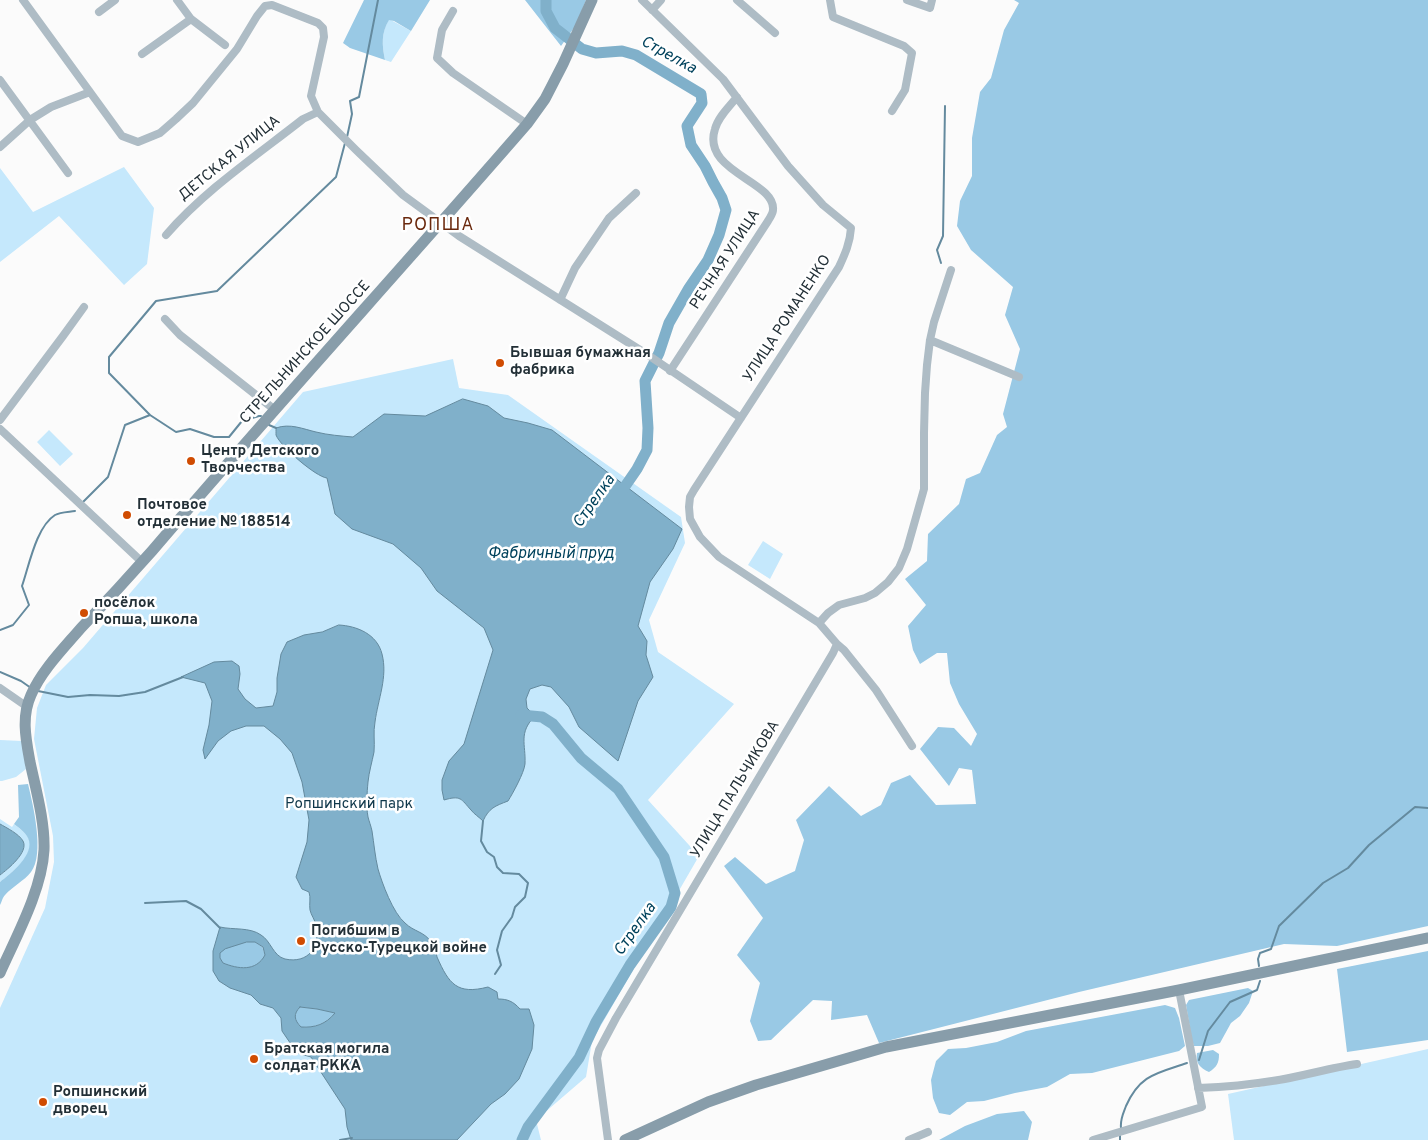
<!DOCTYPE html>
<meta charset="utf-8">
<style>
body{margin:0}
canvas{display:block;background:#fbfbfb}
</style>
<canvas width="1428" height="1140"></canvas>
<script>
const context = document.querySelector('canvas').getContext('2d');
context.lineJoin = 'round';
function fill(path, color) {
  context.fillStyle = color;
  context.fill(path, 'evenodd');
}
function stroke(path, color, width, dash) {
  context.strokeStyle = color;
  context.lineWidth = width;
  context.lineCap = dash ? 'butt' : 'round';
  context.setLineDash(dash || []);
  context.stroke(path);
}
function drawText(font, color, halo, rows, align = 'center') {
  context.font = font + ' Overpass,sans-serif';
  context.lineWidth = 5;
  context.setLineDash([]);
  context.textBaseline = 'middle';
  context.strokeStyle = halo;
  context.fillStyle = color;
  for (const [text, x, y, turn = 0] of rows) {
    context.save();
    context.translate(x, y);
    context.rotate((+turn || 0) * Math.PI / 180);
    context.textAlign = isNaN(turn) ? turn : align;
    if (halo) context.strokeText(text, 0, 0);
    context.fillText(text, 0, 0);
    context.restore();
  }
}
fill(new Path2D(`
 M389 19 411 31 391 62 385 60C382 45 381 33 389 19Z
 M124 167 154 208 147 264 124 285 59 216 0 262V168L33 212Z
 M453 359 459 388 508 395 681 517 685 543 649 620 658 652 734 704 648 800 699 856 592 1041 586 1077 536 1120 541 1140H0V1008L45 908 54 862 53 836 34 739 37 708 46 685 83 648 303 392Z
 M49 430 73 454 60 466 37 442Z
 M763 541 783 554 770 579 748 565Z
 M0 740 22 741 26 769 16 777 2 781H0Z
 M0 819 12 827 14 824C20 829 28 834 30 842 33 856 10 874 0 882V875C8 869 29 852 23 841 19 834 7 828 0 824Z
 M1428 1049V1140H1234L1228 1094Z`), '#c5e8fc');
fill(new Path2D(`
 M364 0H430L411 31 394 21 389 20C381 33 382 45 385 60L350 48 343 43Z
 M525 0H586L576 25 561 46Z
 M1014 0H1428V926L1337 946 1284 944 1079 992 879 1043 867 1015 831 1020 832 1001 813 1000 771 1040 758 1041 750 1021 760 983 737 955 763 918 724 866 735 857 766 884 795 871 804 840 796 820 829 786 861 816 881 805 891 783 910 775 936 805 976 804 972 770 959 768 949 786 920 749 938 727 954 728 971 746 977 734 959 704 950 683 947 653H937L920 664 913 650 908 626 926 605 905 579 927 561 928 534 959 504 966 479 980 473 997 435 1007 427 1003 414 1020 349 1005 315 1013 287 971 250 957 226 960 201 972 176V138L980 92 991 78 1004 30 1019 3Z
 M28 784C33 805 45 854 31 872 24 881 13 886 5 895 2 898 2 902 0 905V882C10 874 36 854 28 838 25 832 19 828 14 824L19 817 18 785Z
 M247 942H255L262 947 265 955C256 972 238 969 223 963L220 958V953L224 949Z
 M1428 951V1040L1347 1052 1337 969Z
 M1248 988 1253 991 1249 1003 1240 1016 1231 1023 1220 1043 1208 1046H1194L1192 1040 1186 1005 1189 1000Z
 M1165 1005 1175 1008 1179 1018 1185 1046 1179 1051 1092 1073 1070 1074 1047 1087 1015 1093 984 1101 967 1102 950 1115 939 1113 933 1098 931 1080 936 1061 948 1049 966 1048 997 1042 1026 1031Z
 M300 1007 317 1009 335 1013C326 1023 315 1028 301 1027 294 1020 293 1014 300 1007Z
 M1213 1050 1219 1054C1219 1063 1217 1067 1209 1072 1200 1068 1195 1063 1197 1053Z
 M1024 1111 1032 1122 1028 1140H939L965 1126 997 1114Z`), '#99c9e5');
const water = new Path2D(`
 M463 399 488 406 504 418 528 423 552 430 682 529 673 549 650 582 638 626 647 641 646 655 653 677 638 701 618 761 579 727 569 707 551 687 542 685 530 689 526 699 527 708 535 716C518 733 526 744 525 764 524 773 513 793 508 801 495 806 489 808 483 821 479 817 474 814 471 810 461 799 461 795 444 800L442 790V780L449 761 464 744 493 650 484 628 437 591 421 568 393 544 352 529 335 514 327 478C316 477 280 446 276 435 276 434 276 429 276 428 290 423 303 429 316 432 328 435 341 436 353 437L384 414 425 416Z
 M339 625C357 626 377 634 382 654 388 677 378 699 375 722 373 732 375 742 374 752 372 762 369 772 368 782 367 793 366 806 368 817 369 821 371 826 372 831 374 844 375 856 378 869 382 883 393 913 405 923 414 932 424 931 432 943 435 947 436 952 437 957 449 984 457 995 488 987L497 992 498 999C507 999 513 1001 520 1009H529L534 1025 532 1049 519 1079 505 1094 491 1104 457 1140H351L347 1127 345 1109 311 1057 297 1053 282 1031 281 1018 273 1008 260 1004 251 995 230 988 219 981 213 971V951L220 927C233 930 250 927 261 935 271 941 273 956 285 959 308 964 321 947 316 925 315 920 311 915 310 910 309 904 311 898 309 892L302 889 296 877 307 842 309 820 302 782 292 753 280 739 264 726H246L231 731 218 741 205 759 203 750 209 725 212 701 205 683 181 677 214 662 232 661 239 666 240 674 238 689 245 699 256 708 273 706 277 692V678L281 654 287 642 304 635 322 632ZM247 942H255L263 947 265 955C256 972 238 969 223 963L220 958V953L225 949ZM300 1007 317 1009 335 1013C326 1024 315 1028 301 1027 294 1020 293 1014 300 1007Z
 M0 824C7 828 19 834 23 841 29 852 8 869 0 875Z`);
fill(water, '#80b0ca');
stroke(water, '#648a9e', 1);
stroke(new Path2D(`
 M347 137 352 114 350 101 359 97 378 0
 M941 263 937 250 943 236 945 106
 M150 415 176 432 190 429 214 437H229L242 421 259 416H261
 M269 425 276 428
 M83 502 108 477 125 425 150 415 109 373V357L156 301 217 291 336 177 345 143
 M0 630 13 625 29 605 22 586C29 566 36 527 55 515 60 512 69 512 75 511
 M0 672 21 681 31 688
 M38 691 68 697 90 695 119 696 145 692 183 677
 M483 821 481 841 487 852 494 857 497 867 503 873 519 874 528 883 525 897 515 907 512 917 502 931 497 950 501 965 495 974
 M145 903 186 901 201 909 220 928
 M1259 966 1258 959 1260 953 1271 949 1279 926 1323 883 1348 868 1369 845 1415 807 1428 808
 M1199 1060 1208 1031 1230 1002 1257 990 1260 981
 M1121 1128C1120 1119 1123 1114 1126 1106 1140 1074 1158 1073 1187 1063
 M340 1140 352 1138
 M1120 1140V1136`), '#648a9e', 2);
stroke(new Path2D(`
 M546 0V11L555 28 582 49 596 53 622 51 636 55 701 94 702 103 687 126 691 145 705 166 713 182 722 198 726 210 719 235 708 260 689 288 669 323 659 353 645 381 648 428 647 450 637 469 617 498
 M521 715 542 717 553 724 581 758 618 789 664 857 675 893 671 907 630 965 596 1022 579 1058 528 1127 522 1140`), '#80b0ca', 11);
stroke(new Path2D(`
 M23 0 122 136 138 142 160 133 176 119 193 103 237 49 257 16 265 6 272 5 318 23 323 28 324 37 311 96 318 112 356 150 403 195 459 236 648 355 741 418
 M177 0 191 19 225 45
 M737 0 775 33
 M830 0 833 17 904 46 912 53 905 90 892 111
 M907 0 930 8 932 0
 M652 10 661 0
 M453 11 442 30 437 58 453 73 527 124
 M99 12 115 0
 M142 54 191 19
 M0 80 68 173
 M0 147 30 120 51 107 90 92
 M166 235C205 190 256 156 303 119L318 112
 M560 300 575 268 609 218 636 193
 M165 319 180 335 275 410
 M930 340 1019 377
 M670 371 768 221C770 217 773 214 773 210 776 181 701 172 715 129 718 117 729 107 737 97
 M0 420 63 336 84 307
 M0 429 142 562
 M819 623 828 613 839 605 865 598 875 593 888 582 899 568 907 549 924 489V433L925 393 927 365 930 340 934 322 951 270
 M837 644 844 650 876 690 912 746
 M0 688 26 706
 M1198 1088C1223 1087 1248 1085 1272 1081 1301 1077 1328 1068 1357 1064
 M608 1140 597 1058 599 1050 616 1018 833 653 837 644 819 623 719 557 700 537 690 519 689 507 690 497 694 490 839 267C845 254 850 243 851 228L823 205 788 166 723 79 642 0
 M909 1140 928 1132
 M1093 1140 1202 1107 1179 990`), '#aebcc5', 8);
stroke(new Path2D(`
 M0 973C16 937 42 890 44 850 45 822 36 790 30 762 26 740 21 717 31 695 42 670 63 649 81 628 105 603 129 577 152 551 275 407 403 267 527 124L545 99 563 64 592 0
 M625 1140 708 1102 756 1085 886 1047 1179 990 1428 938`), '#889daa', 11);
for (const [x, y, r, color] of [
 [500,363,5,"#d04c02"],
 [191,461,5,"#d04c02"],
 [127,515,5,"#d04c02"],
 [84,613,5,"#d04c02"],
 [301,941,5,"#d04c02"],
 [254,1059,5,"#d04c02"],
 [43,1102,5,"#d04c02"]
]) {
  const dot = new Path2D();
  dot.arc(x, y, r, 0, 2 * Math.PI);
  context.fillStyle = color;
  context.fill(dot);
  stroke(dot, '#fff', 2);
}
drawText('15px', '#233037', '#fff', [
 ["ДЕТСКАЯ УЛИЦА",230,159,-39],
 ["РЕЧНАЯ УЛИЦА",726,260,-57],
 ["УЛИЦА РОМАНЕНКО",788,319,-57],
 ["СТРЕЛЬНИНСКОЕ ШОССЕ",306,353,-48],
 ["УЛИЦА ПАЛЬЧИКОВА",736,790,-59]
]);
drawText('bold 15px', '#233037', '#fff', [
 ["Бывшая бумажная",510,354],
 ["фабрика",510,371],
 ["Центр Детского",201,452],
 ["Творчества",201,469],
 ["Почтовое",137,506],
 ["отделение № 188514",137,523],
 ["посёлок",94,604],
 ["Ропша, школа",94,621],
 ["Погибшим в",311,932],
 ["Русско-Турецкой войне",311,949],
 ["Братская могила",264,1050],
 ["солдат РККА",264,1067],
 ["Ропшинский",53,1093],
 ["дворец",53,1110]
], 'left');
drawText('15px', '#0f384b', '#fff', [
 ["Ропшинский парк",349,805]
]);
drawText('italic 16px', '#00425c', '#fff', [
 ["Стрелка",668,56,29],
 ["Стрелка",595,502,-55],
 ["Фабричный пруд",551,555],
 ["Стрелка",636,930,-55]
]);
context.letterSpacing = '1px';
drawText('18px', '#6a290e', '#fff', [
 ["РОПША",438,226]
]);
context.letterSpacing = '0px';
</script>
